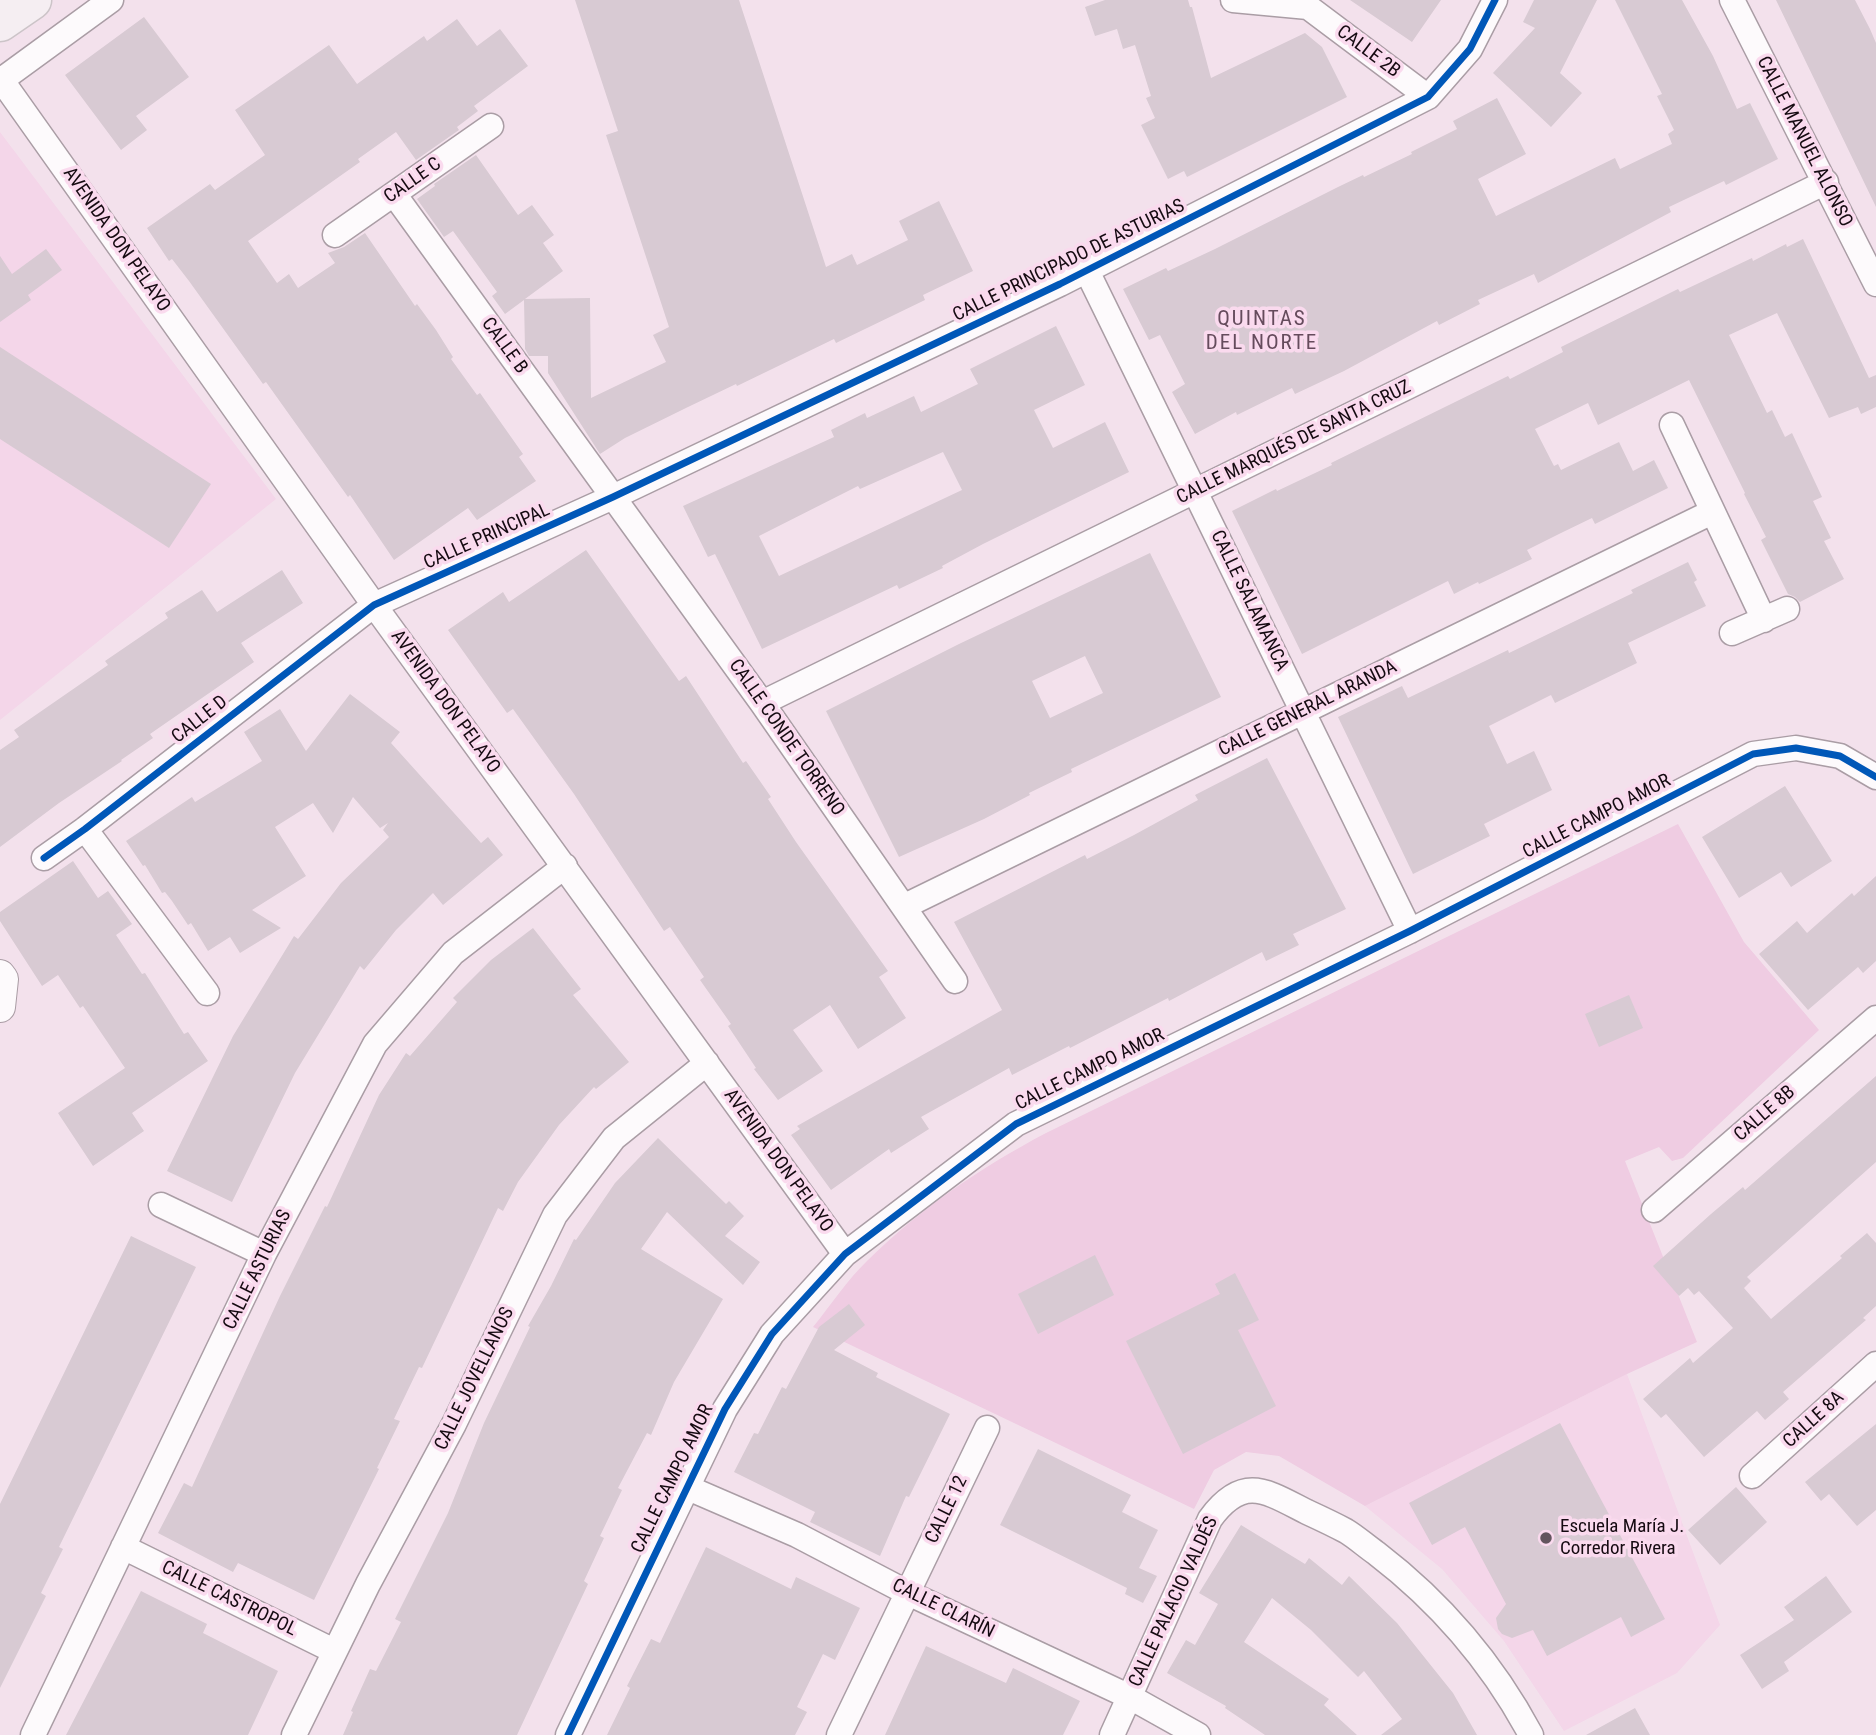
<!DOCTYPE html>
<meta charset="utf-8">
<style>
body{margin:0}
canvas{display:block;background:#f3e1ec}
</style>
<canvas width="1876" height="1735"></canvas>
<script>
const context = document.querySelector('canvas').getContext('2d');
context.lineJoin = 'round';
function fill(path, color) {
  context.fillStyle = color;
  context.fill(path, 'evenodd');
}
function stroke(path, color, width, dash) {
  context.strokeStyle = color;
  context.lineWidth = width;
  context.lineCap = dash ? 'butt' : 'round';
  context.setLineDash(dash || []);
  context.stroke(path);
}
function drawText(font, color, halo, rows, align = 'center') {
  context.font = font + ' "Roboto Condensed",sans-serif';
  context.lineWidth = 7;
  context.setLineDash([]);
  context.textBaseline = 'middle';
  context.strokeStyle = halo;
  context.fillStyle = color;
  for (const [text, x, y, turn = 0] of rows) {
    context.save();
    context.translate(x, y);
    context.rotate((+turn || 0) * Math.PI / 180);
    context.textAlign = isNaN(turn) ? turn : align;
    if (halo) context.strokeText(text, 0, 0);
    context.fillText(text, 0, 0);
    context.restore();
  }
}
fill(new Path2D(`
 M0 132 276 499 0 720Z
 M1627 1374 1720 1625 1677 1673 1564 1731 1504 1641 1442 1569 1365 1506Z`), '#f4d6e9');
fill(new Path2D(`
 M1678 824 1744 942 1819 1030 1683 1158 1672 1161 1659 1147 1625 1161 1697 1342 1627 1374 1365 1506 1279 1456 1246 1452 1214 1470 1194 1509 813 1327C831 1305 847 1280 867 1261 921 1208 980 1168 1046 1133Z`), '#efcce2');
fill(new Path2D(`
 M575 0H739L826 267 852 254 857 265 908 240 899 221 939 201 973 271 923 295 925 300 836 343 834 339 737 386 736 384 688 407 625 438 600 454 548 373V356H529L525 349 524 300 505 314 492 296 497 292 453 231 444 237 417 199 435 186 434 184 476 155 518 215 532 205 554 235 543 243 563 271 525 299 590 298 591 398 666 362 653 335 669 327 606 135 618 131Z
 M1105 0H1188L1190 7H1192L1211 78 1305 33 1322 47 1347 97 1187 177 1184 171 1168 179 1141 125 1155 118 1146 98 1151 96 1135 45 1123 49 1117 29 1095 36 1085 7Z
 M1350 0H1441L1412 42Z
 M1534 0H1597L1560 73 1582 93 1551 127 1493 73 1535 28 1523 22Z
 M1615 0H1682L1713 56 1737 109 1750 103 1778 159 1726 185 1724 181 1669 207 1671 212 1538 283 1534 274 1478 300 1480 304 1439 325 1437 321 1344 371 1295 394 1292 388 1237 415 1236 412 1195 434 1172 392 1185 384 1160 335 1149 340 1123 289 1166 268 1168 271 1215 249 1338 187 1363 175 1364 177 1412 154 1411 152 1457 129 1453 121 1497 98 1526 154 1478 179 1496 216 1615 158 1620 169 1672 144 1668 134 1674 130 1657 96 1662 94Z
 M1776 0H1855L1870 29 1876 43V207Z
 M144 17 189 77 136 116 147 130 121 150 65 75Z
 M457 19 477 46 500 29 528 66 474 106 478 111 457 127 459 130 416 160 396 132 358 159 360 162 248 241 277 283 289 274 298 288 335 263 328 253 344 247 365 233 415 306 417 304 436 330 453 357 451 359 477 395 480 393 523 454 519 457 536 481 477 520 468 508 394 560 350 495 348 497 266 382 263 384 189 281 172 259 169 261 147 228 210 184 215 190 265 155 235 110 329 45 357 84 424 36 427 41Z
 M1803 239 1869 378 1876 375V407L1861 414 1858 407 1829 418 1777 313 1729 335 1767 413 1772 410 1785 437 1792 433 1822 497 1813 501 1831 538 1824 541 1844 579 1800 602 1795 597 1788 594 1761 540 1766 537 1744 494 1745 493 1689 380 1598 425 1588 403 1535 429 1554 466 1558 464 1561 470 1619 442 1633 471 1654 460 1668 488 1595 524 1592 518 1561 533 1527 550 1532 559 1479 584 1478 582 1454 594 1448 581 1302 654 1232 511 1276 489 1277 491 1332 465 1331 463 1508 376 1510 379 1563 352 1561 347 1678 289 1680 292 1752 258 1753 261 1786 244 1787 247Z
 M46 249 62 270 28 295 31 300 0 322V256L12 274Z
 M1056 326 1085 385 1034 410 1053 448 1105 422 1129 472 983 544 942 566 943 568 899 589 897 585 762 649 715 554 708 557 683 506 834 437 831 430 865 413 867 418 914 396 921 412 978 384 970 369ZM943 452 962 490 779 576 759 536 858 486 860 489Z
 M0 347 211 484 169 548 0 439Z
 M586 550 679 681 686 676 743 763 746 761 771 797 768 799 796 842 888 971 879 977 906 1018 858 1049 830 1005 793 1030 823 1071 778 1100 754 1069 756 1068 728 1026 731 1024 700 980 704 977 670 927 664 931 574 794 513 709 507 713 448 630 503 592 509 602Z
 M1150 553 1221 697 1071 769 1072 772 1029 793 1030 795 984 819 899 857 826 711 959 644ZM1085 656 1103 693 1050 718 1032 681Z
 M1688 562 1697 580 1694 582 1706 606 1628 643 1637 663 1555 703 1551 695 1489 726 1507 764 1534 751 1552 790 1484 824 1490 836 1413 874 1338 717 1402 686 1408 698 1508 650 1509 653 1633 593 1631 590Z
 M282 570 303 603 241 643 254 662 150 734 153 738 121 760 122 761 59 803 0 847V750L19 737 14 730 108 665 105 661 168 618 165 613 202 590 217 612Z
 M350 694 400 732 391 743 481 843 488 837 503 855 443 905 433 893 396 930 364 970 360 966 295 1073 232 1202 167 1171 233 1036 294 936 298 939 341 883 389 837 383 830 388 823 380 828 353 797 333 833 313 803 275 827 306 876 252 910 281 928 240 953 230 937 208 951 191 923 188 925 172 901 165 892 162 893 145 865 143 866 126 841 192 797 195 802 262 761 244 732 280 709 306 751Z
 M1267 758 1346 909 1293 934 1299 945 1266 961 1262 952 1169 1001 1168 998 1070 1048 1069 1046 1012 1075 1009 1068 921 1117 929 1129 891 1153 889 1149 831 1190 791 1135 800 1129 797 1126 1002 1010 954 922 1085 855 1087 859 1134 835 1198 800 1195 795Z
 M1785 786 1832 861 1791 887 1781 872 1739 898 1702 837Z
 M73 861 98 898 108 891 132 924 116 935 142 974 145 973 184 1034 188 1032 208 1061 132 1113 144 1131 93 1166 58 1113 125 1068 83 1006 80 1008 58 975 42 986 0 921V912Z
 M1876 876V961L1863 973 1858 967 1808 1010 1759 954 1797 921 1807 933 1852 893 1854 896Z
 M533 928 581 989 573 995 629 1062 596 1089 594 1087 559 1125 518 1182 503 1211 498 1208 422 1368 419 1367 394 1419 400 1421 377 1468 379 1469 314 1600 238 1563 233 1572 158 1533 184 1483 192 1487 280 1296 325 1206 327 1207 379 1095 406 1053 410 1056 457 1002 453 998 491 960Z
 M1629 995 1643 1028 1599 1047 1585 1014Z
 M1876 1076V1162L1747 1277 1751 1281 1744 1288 1771 1319 1842 1258 1840 1256 1867 1233 1876 1243V1306L1863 1318 1866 1320 1783 1392 1789 1399 1765 1420 1757 1411 1704 1457 1666 1414 1661 1418 1643 1399 1690 1358 1693 1363 1733 1328 1699 1291 1694 1295 1688 1288 1679 1296 1653 1266 1711 1214 1743 1187 1745 1190Z
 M658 1138 726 1204 729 1201 744 1216 725 1236 760 1262 743 1285 667 1212 641 1249 723 1299 674 1382 651 1435 647 1433 618 1488 622 1490 600 1536 604 1538 584 1581 588 1584 517 1735H343L353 1712 351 1711 370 1669 376 1671 401 1622 395 1619 448 1513 484 1423 530 1327 528 1326 551 1286 574 1239 576 1240 615 1183Z
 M131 1236 196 1267 59 1547 63 1549 41 1593 46 1596 0 1688V1504Z
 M1095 1255 1114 1295 1038 1334 1018 1294Z
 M1235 1273 1259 1320 1238 1330 1276 1406 1183 1454 1126 1341 1220 1294 1215 1284Z
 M849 1304 865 1325 834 1350 878 1373 876 1377 950 1414 909 1497 906 1496 880 1556 810 1522 815 1512 734 1472 754 1433 758 1434 782 1387 786 1389 819 1327Z
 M1560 1423 1665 1619 1631 1637 1621 1617 1547 1656 1533 1630 1512 1638 1502 1634 1498 1629 1496 1618 1506 1604 1465 1527 1432 1545 1409 1503Z
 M1876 1424V1510L1857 1526 1829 1494 1821 1501 1805 1482Z
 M1038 1449 1131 1495 1122 1512 1158 1530 1139 1568 1157 1576 1143 1603 1125 1594 1127 1588 1000 1525Z
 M1736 1487 1767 1522 1720 1565 1688 1530Z
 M1241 1525 1305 1564 1309 1558 1342 1585 1349 1576 1397 1623 1453 1693 1477 1735H1381L1402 1719 1364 1671 1358 1677 1311 1630 1272 1598 1244 1642 1329 1699 1324 1705 1357 1735H1265L1225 1708 1226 1706 1167 1673 1186 1640 1195 1645 1218 1604 1199 1593Z
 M706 1547 791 1589 796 1577 860 1608 835 1660 823 1654 797 1707 807 1712 795 1735H607L630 1688 627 1686 651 1639 660 1643Z
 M1826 1576 1852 1612 1784 1662 1789 1671 1762 1689 1740 1655 1794 1620 1784 1607Z
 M141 1591 207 1624 203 1633 278 1671 248 1735H66Z
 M926 1646 1006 1683 1013 1668 1080 1701 1063 1735H885Z
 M1635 1708 1650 1735H1586Z`), '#d8cad3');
const minor = new Path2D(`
 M1233 0 1308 7 1302 0
 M1732 0 1876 284
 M1308 7 1428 97
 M0 78 374 605 845 1254
 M0 81 111 0
 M394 194 762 703 955 981
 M335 235 491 126
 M1087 271 1410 931
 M1672 425 1764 620
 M1732 633 1787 609
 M762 703 1826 182
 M85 829 207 993
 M44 858 85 829 374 605 613 497 1060 284 1428 97 1470 49 1495 0
 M905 906 1712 512
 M161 1205 264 1254
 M1654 1210 1876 1018
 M1752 1476 1876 1364
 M686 1487 797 1535 908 1593 1130 1697 1198 1735
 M123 1547 334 1651
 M33 1735 264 1254 375 1044 453 953 565 866
 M294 1735 368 1584 454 1424 555 1215 614 1138 707 1063
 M568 1735 725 1409 772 1334 845 1254 1016 1124 1410 931 1753 754 1796 748 1840 756 1876 777
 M839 1735 987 1428
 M1112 1735 1210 1519C1243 1474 1266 1491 1307 1512 1320 1518 1333 1524 1346 1531 1356 1537 1366 1546 1376 1553 1440 1602 1493 1664 1531 1735`);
const tertiary = new Path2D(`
 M0 975 3 979 0 1007`);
const primary = new Path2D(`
 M0 22 32 0`);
stroke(minor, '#aa9da5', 27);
stroke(tertiary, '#aa9da5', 32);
stroke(primary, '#ccc4c8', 41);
stroke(minor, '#fdfafc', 24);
stroke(tertiary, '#fdfafc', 30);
stroke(primary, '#f5eef2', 38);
stroke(new Path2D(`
 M44 858 85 829 374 605 613 497 1060 284 1428 97 1470 49 1495 0
 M568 1735 725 1409 772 1334 845 1254 1016 1124 1410 931 1753 754 1796 748 1840 756 1876 777`), '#0057b8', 7);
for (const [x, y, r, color] of [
 [1546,1538,7,"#63555e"]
]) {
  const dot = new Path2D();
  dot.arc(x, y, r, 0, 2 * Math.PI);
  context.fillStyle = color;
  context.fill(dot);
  stroke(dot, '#fadaee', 2.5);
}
drawText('19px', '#150a11', '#fadaee', [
 ["CALLE 2B",1368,52,37],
 ["CALLE MANUEL ALONSO",1804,142,63],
 ["CALLE C",413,181,-35],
 ["AVENIDA DON PELAYO",116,240,55],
 ["CALLE PRINCIPADO DE ASTURIAS",1069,261,-26],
 ["CALLE B",504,346,54],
 ["CALLE MARQUÉS DE SANTA CRUZ",1294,443,-26],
 ["CALLE PRINCIPAL",487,537,-24],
 ["CALLE SALAMANCA",1249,601,64],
 ["AVENIDA DON PELAYO",445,702,54],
 ["CALLE GENERAL ARANDA",1308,709,-26],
 ["CALLE D",200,720,-38],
 ["CALLE CONDE TORRENO",786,738,55],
 ["CALLE CAMPO AMOR",1597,817,-27],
 ["CALLE CAMPO AMOR",1090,1070,-26],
 ["CALLE 8B",1765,1114,-41],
 ["AVENIDA DON PELAYO",778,1161,54],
 ["CALLE ASTURIAS",258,1270,-64],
 ["CALLE JOVELLANOS",475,1379,-64],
 ["CALLE 8A",1814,1420,-42],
 ["CALLE CAMPO AMOR",673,1479,-64],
 ["CALLE 12",947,1510,-64],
 ["CALLE CASTROPOL",229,1599,26],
 ["CALLE PALACIO VALDÉS",1174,1602,-65],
 ["CALLE CLARÍN",943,1609,26]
]);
drawText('19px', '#150a11', '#fadaee', [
 ["Escuela María J.",1560,1527],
 ["Corredor Rivera",1560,1549]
], 'left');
context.letterSpacing = '2px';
drawText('21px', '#654b5c', '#fadaee', [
 ["QUINTAS",1262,320],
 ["DEL NORTE",1262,344]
]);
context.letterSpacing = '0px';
</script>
